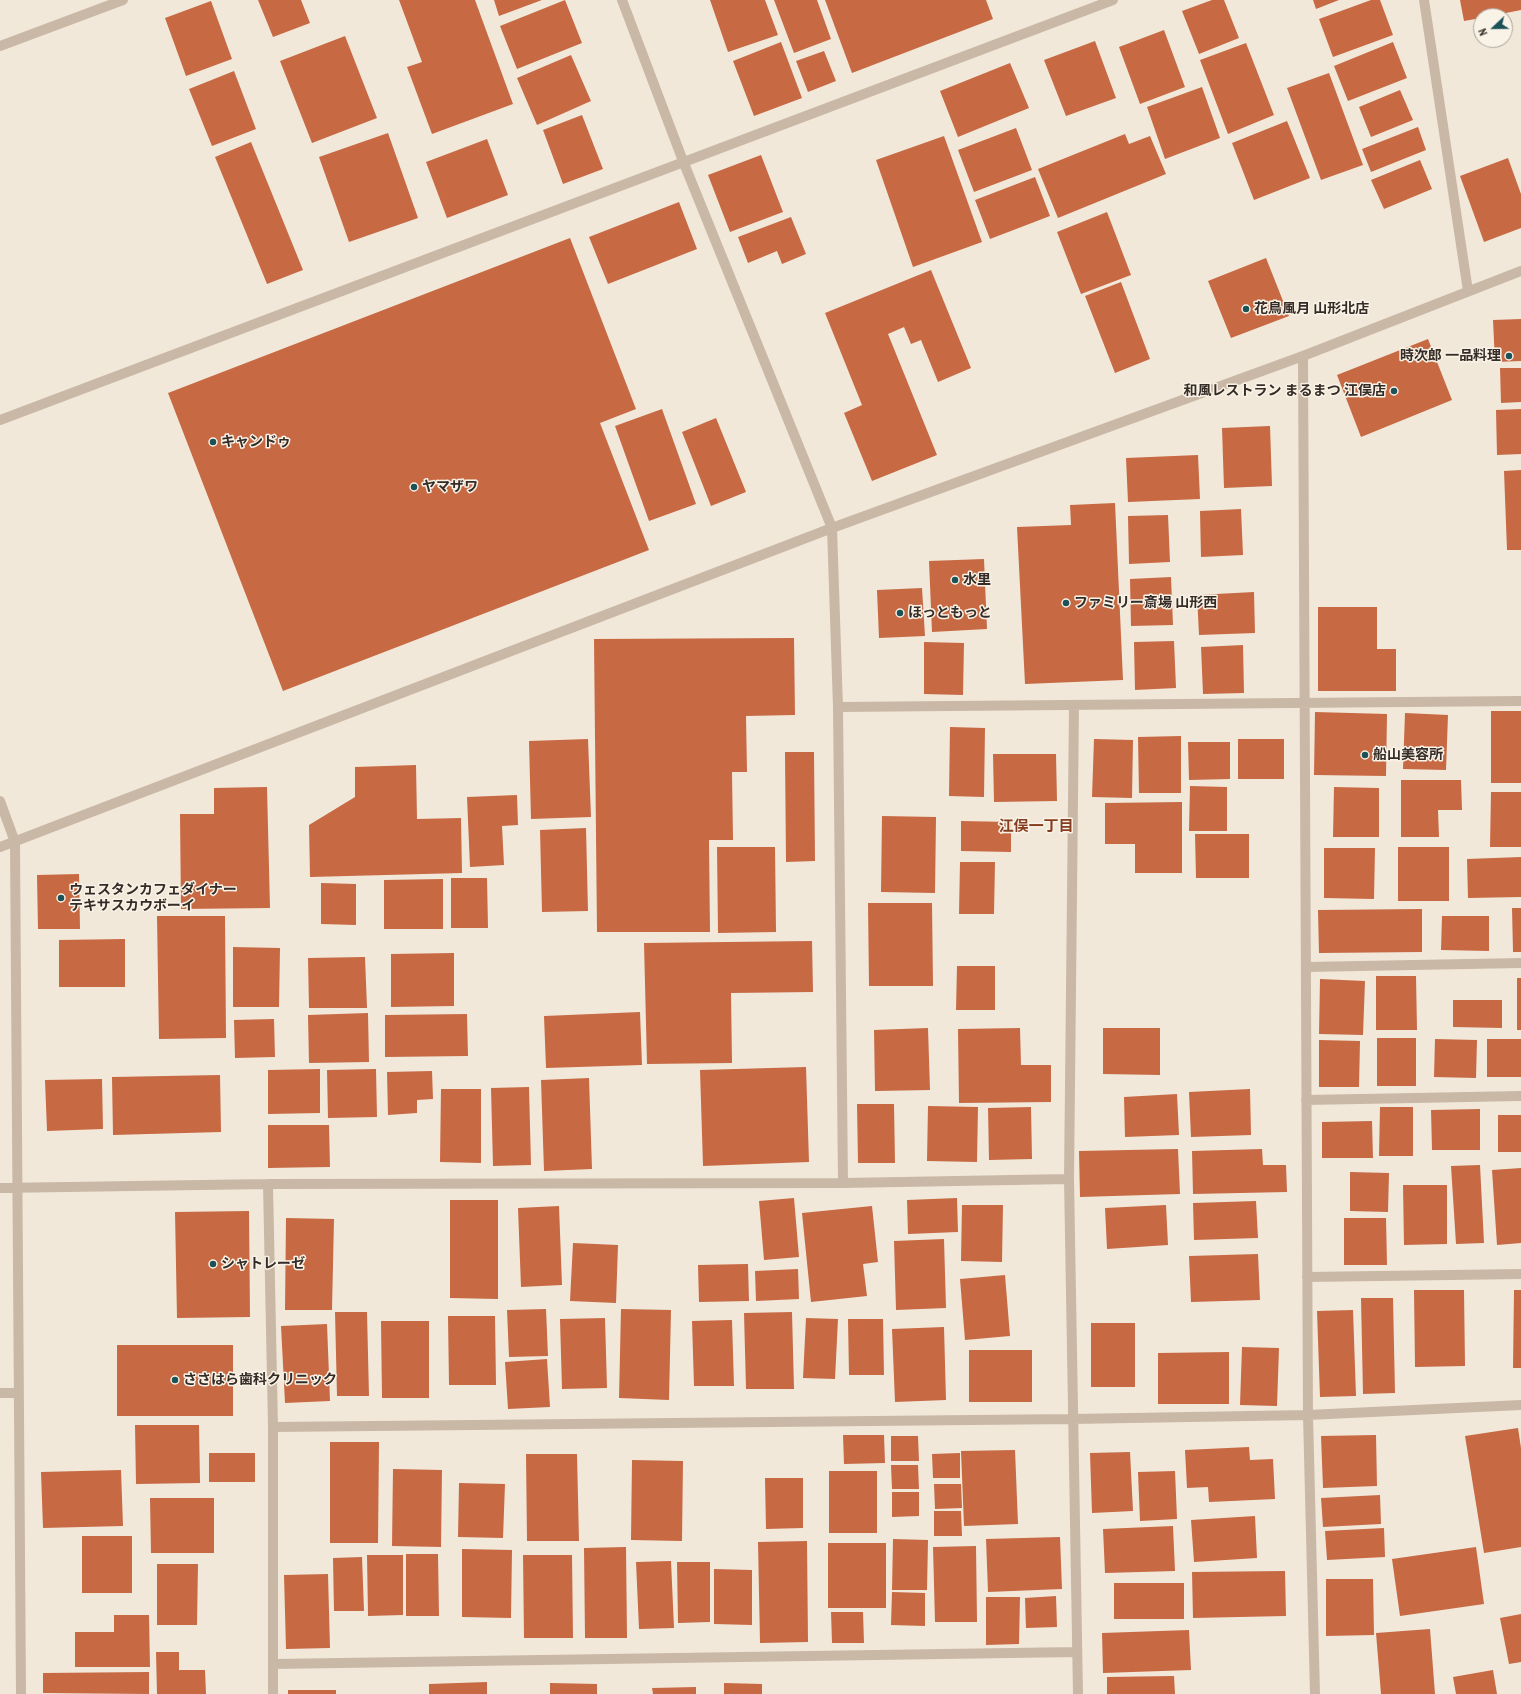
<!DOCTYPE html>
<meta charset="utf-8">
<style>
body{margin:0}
#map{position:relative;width:1521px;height:1694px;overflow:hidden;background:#f2e8da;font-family:"Archivo Narrow",sans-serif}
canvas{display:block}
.north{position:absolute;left:1473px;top:8px;width:40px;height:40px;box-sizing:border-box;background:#f9f2e6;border:1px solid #aba39a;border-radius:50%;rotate:248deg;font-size:11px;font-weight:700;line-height:16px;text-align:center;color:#362c27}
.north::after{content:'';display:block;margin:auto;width:14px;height:18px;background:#1c5158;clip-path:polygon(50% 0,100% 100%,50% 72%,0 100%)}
</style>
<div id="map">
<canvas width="1521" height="1694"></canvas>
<div class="north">N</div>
</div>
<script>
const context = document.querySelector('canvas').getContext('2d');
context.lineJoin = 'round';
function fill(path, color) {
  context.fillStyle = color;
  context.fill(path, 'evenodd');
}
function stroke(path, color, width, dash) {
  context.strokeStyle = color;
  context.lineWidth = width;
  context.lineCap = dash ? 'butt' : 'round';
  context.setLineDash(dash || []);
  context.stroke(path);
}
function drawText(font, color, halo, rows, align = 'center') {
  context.font = font + ' "Archivo Narrow","Noto Sans JP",sans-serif';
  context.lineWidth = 3;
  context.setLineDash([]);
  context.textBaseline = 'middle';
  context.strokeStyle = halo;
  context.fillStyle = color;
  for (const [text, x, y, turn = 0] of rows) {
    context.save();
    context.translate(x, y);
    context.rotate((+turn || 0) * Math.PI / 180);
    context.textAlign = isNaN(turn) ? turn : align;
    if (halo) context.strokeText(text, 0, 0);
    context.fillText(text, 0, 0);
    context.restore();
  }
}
fill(new Path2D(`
 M258 0H301L310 23 273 37Z
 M399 0H475L513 104 432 134 407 67 422 62Z
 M494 0H542L499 16Z
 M565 0 582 43 517 69 500 26Z
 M710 0H765L778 35 728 52Z
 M774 0H817L831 39 794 53Z
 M825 0H986L993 19 852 73Z
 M1212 0H1224L1239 38 1199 54 1182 11Z
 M1313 0H1339L1316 9Z
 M1371 0H1380L1393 35 1333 57 1319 19Z
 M1460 0H1521V10L1491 16H1481V18L1464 21Z
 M211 1 232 59 186 76 165 18Z
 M1164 30 1185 87 1140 104 1119 47Z
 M345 36 377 118 312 143 280 61Z
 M1095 41 1116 98 1066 116 1044 60Z
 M781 42 802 98 754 116 733 61Z
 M1393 42 1407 78 1348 101 1334 66Z
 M1246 43 1274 115 1228 134 1200 60Z
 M824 51 836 81 808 92 796 61Z
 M571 55 591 101 537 125 517 78Z
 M1010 63 1029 108 958 137 940 91Z
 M234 71 256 129 212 146 189 89Z
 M1329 73 1363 165 1321 180 1287 88Z
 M1202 87 1220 138 1165 159 1147 107Z
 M1400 90 1413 120 1371 137 1359 107Z
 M582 115 603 169 563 184 543 130Z
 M1287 121 1310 178 1254 200 1232 143Z
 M1418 127 1426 150 1371 172 1362 149Z
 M1016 128 1032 170 974 192 958 150Z
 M388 133 418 218 349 242 319 157Z
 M1125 134 1129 144 1150 136 1166 174 1058 218 1038 169Z
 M944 136 982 242 913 267 876 160Z
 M487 139 508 195 447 218 426 162Z
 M251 142 303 270 267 284 215 157Z
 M761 155 783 212 730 232 708 175Z
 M1508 158 1521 194V228L1484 242 1460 176Z
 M1420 160 1432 189 1384 209 1371 180Z
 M1035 177 1050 216 990 239 975 200Z
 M679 202 697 249 608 284 589 237Z
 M1107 212 1131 275 1081 294 1057 232Z
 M791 217 806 254 782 264 777 251 748 263 738 237Z
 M570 238 636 409 600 423 649 550 283 691 168 393Z
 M1266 258 1289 316 1231 338 1208 281Z
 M931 270 971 368 938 382 921 340 911 344 904 327 888 334 937 455 872 481 844 413 862 405 825 313Z
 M1121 282 1150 359 1115 373 1085 296Z
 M1521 319V361L1495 362 1493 320Z
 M1428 339 1452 400 1361 437 1337 375Z
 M1500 368H1521V402L1501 403Z
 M662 409 696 504 649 521 615 426Z
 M1521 409V454L1497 455 1496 410Z
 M716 418 746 492 711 506 682 432Z
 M1270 426 1272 486 1224 488 1222 428Z
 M1198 455 1200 499 1128 502 1126 458Z
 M1521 470V550H1507L1504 471Z
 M1115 503 1123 680 1025 684 1017 527 1071 525 1070 505Z
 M1241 509 1243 555 1201 557 1200 511Z
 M1168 515 1170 562 1129 564 1128 516Z
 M984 559 987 629 932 632 929 561Z
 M1171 577 1173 625 1131 626 1130 579Z
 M922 588 925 636 879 638 877 590Z
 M1254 592 1255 633 1199 635 1197 595Z
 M1318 607H1377V649H1396V691H1318Z
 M794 638 795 715 746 716 747 772H732L733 840H709L710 932H597L594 639Z
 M1174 641 1176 688 1135 690 1134 642Z
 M924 642 964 643 963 695 924 694Z
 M1243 645 1244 693 1203 694 1201 647Z
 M1491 711H1521V783H1491Z
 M1315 712 1387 714 1386 776 1314 775Z
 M1405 713 1448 715 1446 770 1403 769Z
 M950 727 985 728 984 797 949 796Z
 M1181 736V793H1139L1138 737Z
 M588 739 591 817 531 819 529 741Z
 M1094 739 1133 740 1132 798 1092 797Z
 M1238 739H1284V779H1238Z
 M1188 742H1230V779L1189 780Z
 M785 752H814L815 861 786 862Z
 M993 754H1056L1057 801 994 802Z
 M416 765 417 819 461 818 462 873 310 877 309 825 355 797V767Z
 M1401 780H1461L1462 810H1438L1439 837H1401Z
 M1190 786 1227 787V831H1189Z
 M267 787 270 908 181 909 180 814H214V788Z
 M1334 787 1379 788V837H1333Z
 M1491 792H1521V847H1490Z
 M517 795 518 825 502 826 504 865 470 867 467 797Z
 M1182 802V873H1135V844H1105V803Z
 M882 816 936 817 935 893 881 892Z
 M961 821 1011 822V852L961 851Z
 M586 828 588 911 542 912 540 830Z
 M1195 834H1249V878H1196Z
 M717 847H775L776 932 718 933Z
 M1398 847H1449V901H1398Z
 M1324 848H1375L1374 899 1324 898Z
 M1521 857V897L1468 898 1467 859Z
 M960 862H995L994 914H959Z
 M79 874 80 929H38L37 875Z
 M451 878H487L488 928H451Z
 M443 879V929H384V880Z
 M321 883 356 884V925L321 924Z
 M868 903H932L933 986H869Z
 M1512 908H1521V952H1513Z
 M1422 909V952L1319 953 1318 910Z
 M157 916H225L226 1038 159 1039Z
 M1442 916H1489V951L1441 950Z
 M125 939V987H59V940Z
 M812 941 813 992 731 993 732 1063 647 1064 644 943Z
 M233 947 280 948 279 1007H233Z
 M454 953V1006L391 1007V954Z
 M365 957 367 1008H309L308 958Z
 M957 966H995V1010H956Z
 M1376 976H1416L1417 1030H1376Z
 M1517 978H1521V1030H1517Z
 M1320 979 1365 981 1363 1035 1319 1034Z
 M1453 1000H1502V1028L1453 1027Z
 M640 1012 642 1065 546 1068 544 1016Z
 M368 1013 369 1062 309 1063 308 1015Z
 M467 1014 468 1056 385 1057V1015Z
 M274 1019 275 1057 235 1058 234 1020Z
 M928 1028 930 1090 875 1091 874 1030Z
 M1020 1028 1021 1065H1051V1102L959 1103 958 1029Z
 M1103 1028H1160V1075L1103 1074Z
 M1377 1038H1416V1086H1377Z
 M1435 1039 1477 1040 1476 1078 1434 1077Z
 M1487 1039H1521V1077H1487Z
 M1319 1040 1360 1041 1359 1087H1319Z
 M806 1067 809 1162 703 1166 700 1070Z
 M320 1069V1113L268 1114V1070Z
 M376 1069 377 1117 328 1118 327 1070Z
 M432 1071 433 1099 417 1100V1113L388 1115 387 1072Z
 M220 1075 221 1132 113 1135 112 1077Z
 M589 1078 592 1169 544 1171 541 1080Z
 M102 1079 103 1129 47 1131 45 1080Z
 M529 1087 531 1165 493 1166 491 1088Z
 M441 1089H481V1163L440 1162Z
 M1250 1089 1251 1135 1191 1137 1189 1092Z
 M1177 1094 1179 1135 1125 1137 1124 1097Z
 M857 1104H894L895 1163H858Z
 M928 1106 978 1107 977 1162 927 1161Z
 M1031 1107 1032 1159 989 1160 988 1108Z
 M1380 1107H1413V1156H1379Z
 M1480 1109V1150H1432L1431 1110Z
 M1498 1115H1521V1152H1498Z
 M1372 1121 1373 1158H1322V1122Z
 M268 1125H329L330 1167 268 1168Z
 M1178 1149 1180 1194 1080 1197 1079 1151Z
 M1262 1149 1263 1165H1286L1287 1192 1193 1194 1192 1151Z
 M1480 1165 1484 1243 1456 1244 1451 1166Z
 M1521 1168V1243L1497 1245 1492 1170Z
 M1350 1172 1389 1173 1388 1212 1350 1211Z
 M1403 1185H1447V1244L1404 1245Z
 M794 1198 799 1257 764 1260 759 1201Z
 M957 1198 958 1232 908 1234 907 1200Z
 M450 1200H498V1299L450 1298Z
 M1256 1201 1258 1238 1194 1240 1193 1203Z
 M962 1205H1003L1002 1262 961 1261Z
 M1166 1205 1168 1245 1107 1249 1105 1208Z
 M559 1206 562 1285 521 1287 518 1208Z
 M872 1206 878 1262 863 1264 867 1296 811 1302 802 1213Z
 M249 1211 250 1317 177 1318 175 1212Z
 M286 1218 334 1219 332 1310H285Z
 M1344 1218H1386L1387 1265H1344Z
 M944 1239 946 1308 896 1310 894 1241Z
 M573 1243 618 1245 616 1303 570 1301Z
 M1258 1254 1260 1300 1191 1302 1189 1256Z
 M748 1264 749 1301 699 1302 698 1265Z
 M798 1269 799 1299 756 1301 755 1271Z
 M1005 1275 1010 1336 965 1340 960 1279Z
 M1414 1290H1464L1465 1366 1415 1367Z
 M1514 1290H1521V1368H1513Z
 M1361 1298H1393L1395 1393 1363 1394Z
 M546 1309 548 1356 509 1357 507 1310Z
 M621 1309 671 1310 669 1400 619 1398Z
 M1353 1310 1356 1396 1320 1397 1317 1311Z
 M335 1312H367L369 1396H337Z
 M792 1312 794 1389H746L744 1313Z
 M448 1316H495L496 1385H449Z
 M605 1318 607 1388 562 1389 560 1319Z
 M806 1318 838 1319 835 1379 803 1378Z
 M848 1319H883L884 1375H849Z
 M732 1320 734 1386H694L692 1321Z
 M381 1321H429V1398H382Z
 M1091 1323H1135V1387H1091Z
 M327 1324 330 1401 285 1403 281 1326Z
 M944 1327 946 1400 895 1402 892 1329Z
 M117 1345H233V1416H117Z
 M1242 1347 1279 1348 1277 1406 1240 1405Z
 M969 1350H1032V1402H969Z
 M1229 1352V1404H1158V1353Z
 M547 1359 550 1407 508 1409 505 1362Z
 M135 1425H199L200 1483 136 1484Z
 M1518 1428 1521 1448V1547L1484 1553 1465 1436Z
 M843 1435H884L885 1463 844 1464Z
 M1376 1435 1377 1486 1323 1488 1321 1436Z
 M891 1436H918L919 1461H891Z
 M330 1442H379L378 1543H330Z
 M1249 1447 1250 1460 1273 1459 1275 1499 1209 1502 1208 1487 1187 1488 1185 1450Z
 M1015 1450 1018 1524 964 1526 961 1451Z
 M1130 1452 1133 1511 1092 1513 1090 1453Z
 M209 1453H255V1482H209Z
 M960 1453V1478H933L932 1454Z
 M526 1454H577L579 1541H527Z
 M632 1460 683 1461 682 1541 631 1540Z
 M891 1465H918L919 1489H892Z
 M393 1469 442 1470 441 1547 392 1546Z
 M121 1470 123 1526 43 1528 41 1472Z
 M829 1471H877V1533H829Z
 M1175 1471 1177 1519 1140 1521 1138 1472Z
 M765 1478H803V1528L766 1529Z
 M459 1483 505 1484 503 1538 458 1537Z
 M934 1484H961L962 1508 935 1509Z
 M892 1492H919V1516L892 1517Z
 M1380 1495 1381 1524 1323 1527 1321 1498Z
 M150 1498H214V1553H151Z
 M934 1511H961L962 1536H934Z
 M1255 1516 1257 1558 1194 1562 1191 1520Z
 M1173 1526 1175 1571 1105 1573 1103 1529Z
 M1384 1528 1385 1557 1327 1560 1325 1531Z
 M82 1536H132V1593H82Z
 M1060 1537 1062 1589 988 1592 986 1539Z
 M893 1539 928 1540 927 1590H892Z
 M807 1541 808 1642 760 1643 758 1542Z
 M828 1543H886V1608H828Z
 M976 1546 977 1622H935L933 1547Z
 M626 1547 627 1638H585L584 1548Z
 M1476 1547 1484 1604 1400 1616 1392 1559Z
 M462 1549 512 1550 511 1618 462 1617Z
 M406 1554H438L439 1616H406Z
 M367 1555H403V1615L368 1616Z
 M523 1555H572L573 1638H524Z
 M362 1557 364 1611H334L333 1558Z
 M671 1561 674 1628 639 1629 636 1562Z
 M677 1562H710V1622L678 1623Z
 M157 1564H198L197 1625H157Z
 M714 1569 752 1570V1625L714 1624Z
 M1285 1571 1286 1616 1193 1618 1192 1572Z
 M328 1574 330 1648 286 1649 284 1575Z
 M1326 1579H1373L1374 1635 1326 1636Z
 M1114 1583H1184V1619H1114Z
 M892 1592 925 1593V1626L891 1625Z
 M1056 1596 1057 1627 1026 1628 1025 1598Z
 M986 1597H1020L1019 1644 986 1645Z
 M831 1612H863L864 1643H832Z
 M1521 1614V1662L1509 1664 1500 1618Z
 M114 1615H149L150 1667H75V1632H114Z
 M1430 1629 1435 1694H1381L1376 1633Z
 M1189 1630 1191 1670 1103 1673 1102 1633Z
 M156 1652H179V1670H205L206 1694H157Z
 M1493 1670 1497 1694H1456L1453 1677Z
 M149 1672V1694L43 1693V1673Z
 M1174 1676 1175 1694H1107V1677Z
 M487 1682V1694H429V1684Z
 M550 1683 597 1684V1694H550Z
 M724 1683 762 1684V1694H724Z
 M696 1687V1694H653L652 1688Z
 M288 1690H336V1694H288Z`), '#c76943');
stroke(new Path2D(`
 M622 0 683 161 832 528 838 707 843 1183
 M1424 0 1468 291
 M0 46 123 0
 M1303 356 1308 1415 1315 1694
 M0 420 1113 0
 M1074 705 1069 1179 1078 1694
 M838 707 1521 701
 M0 801 15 842 21 1694
 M0 847 832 528 1303 356 1521 271
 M1306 967 1521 963
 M1306 1100 1521 1096
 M268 1184 273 1427V1694
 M0 1188 268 1184 843 1183 1069 1179
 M1307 1277 1521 1274
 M0 1393H18
 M273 1427 1072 1419 1308 1415 1521 1405
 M273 1664 1077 1652`), '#cab8a6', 10);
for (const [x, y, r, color] of [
 [1246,309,4,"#1c5158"],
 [1509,356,4,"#1c5158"],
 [1394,391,4,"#1c5158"],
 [213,442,4,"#1c5158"],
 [414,487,4,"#1c5158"],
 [955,580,4,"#1c5158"],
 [1066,603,4,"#1c5158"],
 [900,613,4,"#1c5158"],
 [1365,755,4,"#1c5158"],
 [61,898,4,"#1c5158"],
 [213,1264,4,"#1c5158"],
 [175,1380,4,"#1c5158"]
]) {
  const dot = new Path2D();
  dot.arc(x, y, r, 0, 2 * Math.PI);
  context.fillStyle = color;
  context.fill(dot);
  stroke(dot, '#f9f2e6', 1.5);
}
drawText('bold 14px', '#362c27', '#f9f2e6', [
 ["花鳥風月 山形北店",1254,309],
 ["時次郎 一品料理",1501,356,"right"],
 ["和風レストラン まるまつ 江俣店",1386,391,"right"],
 ["キャンドゥ",221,442],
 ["ヤマザワ",422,487],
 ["水里",963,580],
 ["ファミリー斎場 山形西",1074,603],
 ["ほっともっと",908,613],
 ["船山美容所",1373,755],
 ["ウェスタンカフェダイナー",69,890],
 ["テキサスカウボーイ",69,906],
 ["シャトレーゼ",221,1264],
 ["ささはら歯科クリニック",183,1380]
], 'left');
drawText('bold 15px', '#863d1f', '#f9f2e6', [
 ["江俣一丁目",1036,827]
]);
</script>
